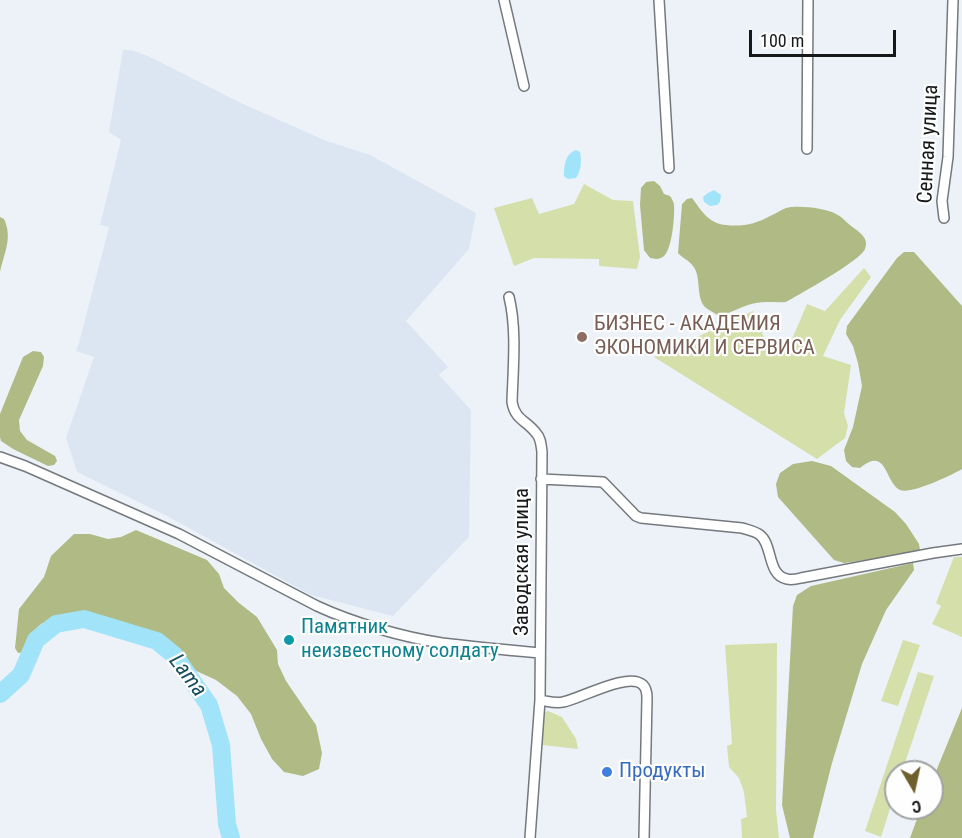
<!DOCTYPE html>
<meta charset="utf-8">
<style>
body{margin:0}
#map{position:relative;width:962px;height:838px;overflow:hidden;background:#ecf2f8;font-family:"Roboto Condensed",sans-serif}
canvas{display:block}
.north{position:absolute;left:884px;top:760px;width:60px;height:60px;box-sizing:border-box;background:#fefefe;border:2px solid #a1a2a3;border-radius:50%;rotate:171deg;font-size:16px;font-weight:700;line-height:24px;text-align:center;color:#16181a}
.north::after{content:'';display:block;margin:auto;width:21px;height:27px;background:#6e5f2d;clip-path:polygon(50% 0,100% 100%,50% 72%,0 100%)}
.scale{position:absolute;left:749px;top:30px;width:147px;height:27px;box-sizing:border-box;border:3px solid #16181a;border-top:0;padding-left:8px;font-size:18px;line-height:21px;white-space:nowrap;color:#16181a;-webkit-text-stroke:4px #fefefe;paint-order:stroke}
</style>
<div id="map">
<canvas width="962" height="838"></canvas>
<div class="north">С</div>
<div class="scale">100 m</div>
</div>
<script>
const context = document.querySelector('canvas').getContext('2d');
context.lineJoin = 'round';
function fill(path, color) {
  context.fillStyle = color;
  context.fill(path, 'evenodd');
}
function stroke(path, color, width, dash) {
  context.strokeStyle = color;
  context.lineWidth = width;
  context.lineCap = dash ? 'butt' : 'round';
  context.setLineDash(dash || []);
  context.stroke(path);
}
function drawText(font, color, halo, rows, align = 'center') {
  context.font = font + ' "Roboto Condensed",sans-serif';
  context.lineWidth = 4.5;
  context.setLineDash([]);
  context.textBaseline = 'middle';
  context.strokeStyle = halo;
  context.fillStyle = color;
  for (const [text, x, y, turn = 0] of rows) {
    context.save();
    context.translate(x, y);
    context.rotate((+turn || 0) * Math.PI / 180);
    context.textAlign = isNaN(turn) ? turn : align;
    if (halo) context.strokeText(text, 0, 0);
    context.fillText(text, 0, 0);
    context.restore();
  }
}
fill(new Path2D(`
 M123 50H131L148 56 241 103 324 140 370 155 476 213 469 249 406 321 448 367 439 375 471 410 469 537 393 616 311 595 165 515 77 472 66 438 94 357 76 351 79 343 109 227 100 225 121 140 109 132Z`), '#dce6f3');
fill(new Path2D(`
 M584 184 613 200 633 201 640 257 637 269 599 266V259L534 258 514 266 494 208 532 198 539 214 574 204Z
 M864 268 871 277 840 320 823 356 851 365 844 413 848 426 845 438 817 459 654 357 753 311 767 345 789 346 807 304 825 311Z
 M954 557H962V637L932 624 941 606 936 603Z
 M903 640 920 645 898 706 881 701Z
 M777 643 776 810 779 838H742L741 819 747 817 744 792 739 778 729 767 727 746 732 744 725 645Z
 M918 672 934 676 902 772H896V790L881 837 865 831Z
 M548 711 562 717 576 739 578 749 542 745V713Z`), '#d5dfaa');
fill(new Path2D(`
 M654 181 660 186 664 194 670 196C672 199 673 201 674 204 675 216 672 249 664 256 659 260 655 259 650 258L644 250 640 205 641 188 646 182Z
 M692 198C701 210 709 224 726 225 742 227 756 224 770 216 775 214 781 210 786 208 798 205 825 208 836 214 841 216 845 221 850 225 857 231 870 237 865 249 860 261 800 294 786 302 776 303 766 301 756 303 743 305 732 313 719 316 715 313 710 311 706 308 695 298 702 277 693 266 689 260 682 258 678 253L682 204 687 199Z
 M0 217 4 219C13 238 4 253 0 272Z
 M904 252H914L962 306V469C952 475 910 495 900 490 885 483 887 445 860 468L852 467 846 461 844 450 853 427 862 386 858 363 853 346 846 334 847 326 897 258Z
 M33 351 41 352 44 357 43 366 19 420 20 431 27 440 55 456 57 461 54 465 48 466 13 449 1 441 0 437V414L23 357Z
 M812 461 831 466 895 512 906 524 919 544 920 550 915 553 844 563 834 560 778 497 776 484 780 473 793 464Z
 M136 530 207 560 219 574 224 588 239 603 257 617 277 650 278 664 286 681 316 725 322 753 319 769 303 776 284 772 272 759 261 739 251 714 237 696 216 680 192 669 175 645 157 635 123 622 89 614H65L41 624 29 635 24 652 18 653 15 648 19 609 44 577 51 556 74 534H90L108 539 121 537Z
 M913 563 914 570 886 610 862 664 832 763 813 838H790L782 805 793 606 797 595 811 586Z
 M962 708V838H910L921 808H932V781Z`), '#b0ba84');
fill(new Path2D(`
 M576 150 580 152C582 161 581 171 576 178L568 179 564 176C564 166 565 154 576 150Z
 M714 190 721 195 720 202 717 205 710 206 704 202 703 197 708 193Z`), '#a1e4fa');
stroke(new Path2D(`
 M0 694 21 675 36 640 56 624 84 619 157 641 174 655 209 705 221 745 227 824 231 838`), '#a1e4fa', 18);
const minor = new Path2D(`
 M504 0 524 86
 M659 0 669 168
 M807 149 808 0
 M944 218 942 201 948 157 953 0
 M509 297C517 329 513 369 512 402 515 420 526 420 536 433 541 438 541 445 542 452L540 700 530 838
 M0 457 25 466 179 534 317 606C354 623 402 637 442 643 474 647 507 650 540 653
 M541 479 603 482 636 516 641 518 742 528C748 530 755 531 760 535 773 545 767 575 787 579 791 580 797 579 801 578L933 553 962 549
 M540 700C547 701 556 704 563 702 580 699 629 671 643 685 647 689 647 694 647 698L644 838`);
stroke(minor, '#74797e', 12);
stroke(minor, '#fff', 9);
for (const [x, y, r, color] of [
 [582,337,6,"#8d6e63"],
 [289,640,6,"#0f9aa8"],
 [607,772,6,"#3f7fe0"]
]) {
  const dot = new Path2D();
  dot.arc(x, y, r, 0, 2 * Math.PI);
  context.fillStyle = color;
  context.fill(dot);
  stroke(dot, '#fefefe', 2);
}
drawText('21px', '#16181a', '#fefefe', [
 ["Сенная улица",929,144,-87],
 ["Заводская улица",523,562,-90]
]);
drawText('21px', '#785e54', '#fefefe', [
 ["БИЗНЕС - АКАДЕМИЯ",594,325],
 ["ЭКОНОМИКИ И СЕРВИСА",594,349]
], 'left');
drawText('21px', '#0d838f', '#fefefe', [
 ["Памятник",301,628],
 ["неизвестному солдату",301,652]
], 'left');
drawText('21px', '#366cbe', '#fefefe', [
 ["Продукты",619,772]
], 'left');
drawText('italic 22px', '#174f5f', '#fefefe', [
 ["Lama",187,676,53]
]);
</script>
